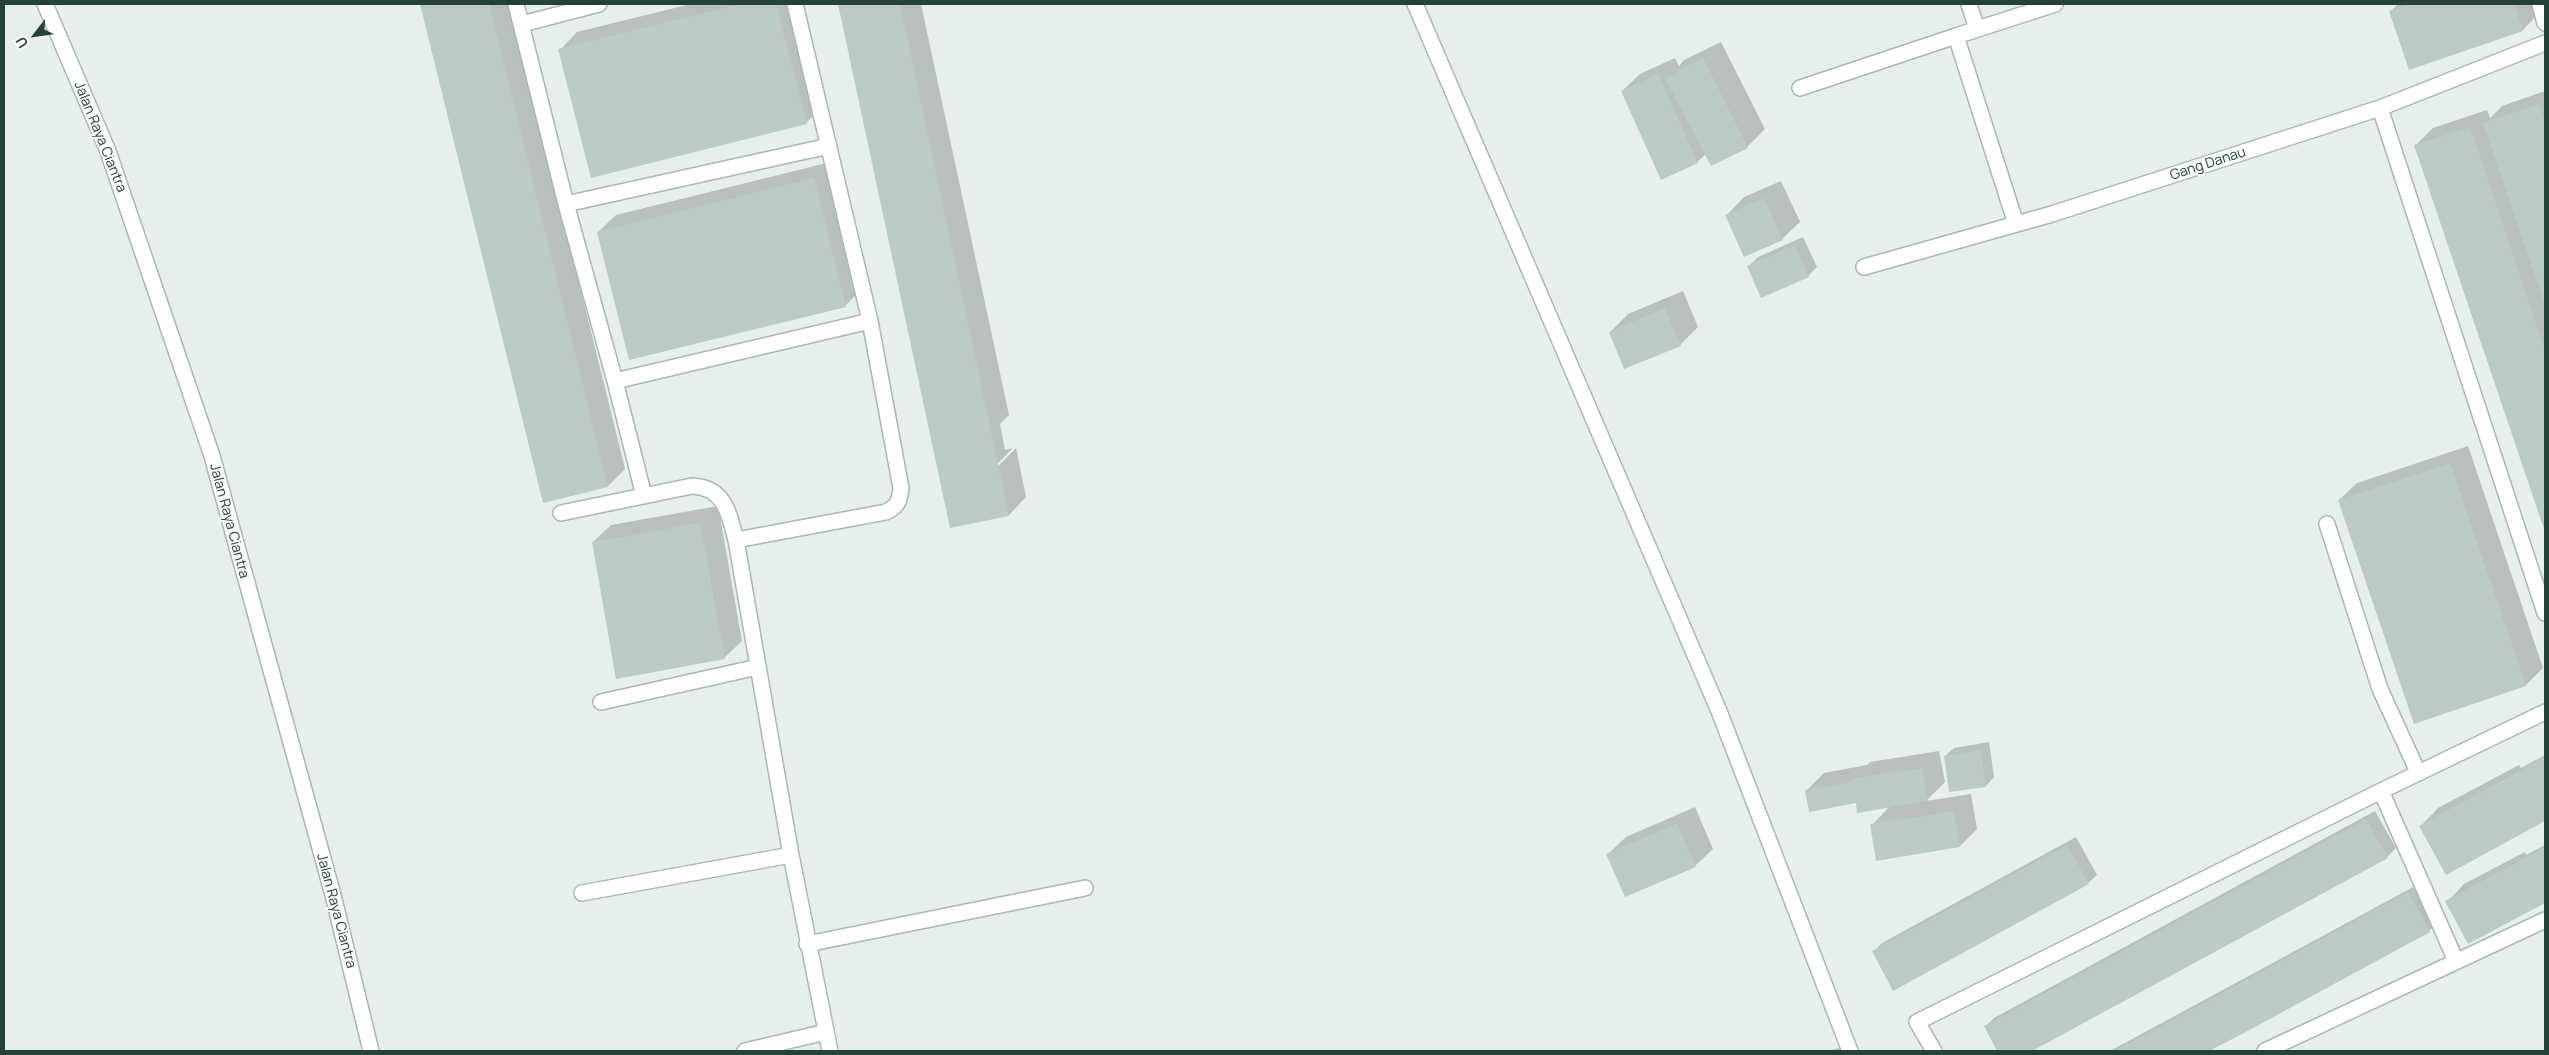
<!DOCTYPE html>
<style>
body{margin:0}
#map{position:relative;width:2549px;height:1055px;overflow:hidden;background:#e6efeb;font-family:Manrope,sans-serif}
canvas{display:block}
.frame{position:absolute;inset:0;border:5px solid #24423a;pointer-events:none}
.north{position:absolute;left:10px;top:10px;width:50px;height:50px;-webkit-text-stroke:4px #f7fbf9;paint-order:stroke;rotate:240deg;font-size:14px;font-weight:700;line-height:20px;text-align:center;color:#24423a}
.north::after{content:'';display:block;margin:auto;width:18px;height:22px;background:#24423a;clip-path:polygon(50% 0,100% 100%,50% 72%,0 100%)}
</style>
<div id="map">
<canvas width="2549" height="1055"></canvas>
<div class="frame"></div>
<div class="north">U</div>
</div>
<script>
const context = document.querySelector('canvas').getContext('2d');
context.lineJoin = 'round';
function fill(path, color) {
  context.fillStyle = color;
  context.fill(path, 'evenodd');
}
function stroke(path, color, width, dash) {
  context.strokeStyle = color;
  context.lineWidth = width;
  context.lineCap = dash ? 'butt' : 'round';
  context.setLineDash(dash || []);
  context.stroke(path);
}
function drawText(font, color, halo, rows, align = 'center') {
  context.font = font + ' Manrope,sans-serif';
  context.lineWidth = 4;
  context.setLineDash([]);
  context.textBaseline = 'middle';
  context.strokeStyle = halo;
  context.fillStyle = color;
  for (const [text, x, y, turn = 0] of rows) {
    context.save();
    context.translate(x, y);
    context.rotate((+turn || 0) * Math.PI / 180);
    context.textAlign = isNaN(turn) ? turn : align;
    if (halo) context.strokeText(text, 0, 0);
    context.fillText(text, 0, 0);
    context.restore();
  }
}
fill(new Path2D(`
 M421 4H510L625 469 608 486 544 501Z
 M691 4H798L824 105 806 123 560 50 577 32Z
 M839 4H921L1009 415 1000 424 1005 450 1013 448 997 464V467L1016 448 1026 497 1009 515 934 444Z
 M2398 4H2537L2540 12 2523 30 2390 12Z
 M1721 42 1765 129 1747 147 1711 164 1706 154 1697 162 1622 91 1640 74 1675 58 1679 66 1684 60Z
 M2545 91V529L2415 146 2433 128 2487 110 2490 118 2502 106Z
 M831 162 863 288 845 306 598 232 616 215Z
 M1781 181 1800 222 1782 239 1727 215 1744 197Z
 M1803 237 1817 267 1808 276 1762 296 1749 266 1758 257Z
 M1683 291 1698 327 1680 345 1610 332 1628 314Z
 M2468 446 2543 668 2526 685 2415 723 2339 500 2357 483Z
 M718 506 742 641 724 658 593 542 611 525Z
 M1989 742 1994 777 1986 786 1945 756 1954 748Z
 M1939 751 1945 782 1926 801 1971 794 1977 829 1960 846 1872 825 1890 806 1857 802 1807 790 1824 773 1867 765 1870 762Z
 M2545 755V819L2446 873 2421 826 2438 808 2519 765 2521 768Z
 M1695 807 1713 849 1695 866 1608 854 1626 837Z
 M2375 811 2396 848 2387 857 2029 1051H1999L1985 1027 1994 1018Z
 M2076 837 2097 875 2088 883 1873 952 1882 943Z
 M2545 845V901L2469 942 2447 902 2464 884 2525 852 2526 855Z
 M2417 885 2438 922 2429 931 2207 1051H2110Z
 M1845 1047 1846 1051H1827Z`), '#0003');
fill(new Path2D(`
 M420 4H489L608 487 543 503Z
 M741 4H776L807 124 591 178 558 49Z
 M838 4H900L1009 516 950 528Z
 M2410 4H2514L2523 31 2409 70 2389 11Z
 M1703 58 1748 148 1711 166 1665 78Z
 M1658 74 1698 163 1661 180 1621 91Z
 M2539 104 2545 124V305L2483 123Z
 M2470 127 2545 351V532L2414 145Z
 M814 178 846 307 629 360 597 232Z
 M1764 198 1783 240 1744 257 1725 215Z
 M1795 245 1809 277 1761 298 1747 266Z
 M1665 308 1681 346 1624 369 1609 332Z
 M2450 463 2526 686 2414 724 2338 500Z
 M700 523 725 659 616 679 592 542Z
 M1981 750 1986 787 1949 792 1944 756Z
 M2545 757V821L2446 875 2419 826Z
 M1922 768 1928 801 1857 813 1856 803 1809 812 1805 790 1852 782 1851 779Z
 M1954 811 1960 847 1876 861 1870 824Z
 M2366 819 2388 858 2032 1051H1997L1984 1026Z
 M1677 824 1696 867 1625 897 1606 854Z
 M2067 845 2089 884 1893 991 1872 951Z
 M2545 847V903L2468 944 2445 901Z
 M2408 892 2430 932 2242 1034 2209 1051H2115Z`), '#bbcac4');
const minor = new Path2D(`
 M45 4 108 151 212 456 333 895 371 1051
 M516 4 566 204 615 381 644 496
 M1415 4 1719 711 1850 1051
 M1969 4 1977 29
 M2540 4 2545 23
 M522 24 599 4
 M1800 88 1956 36
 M2380 108 2545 613
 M566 204 829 146
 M2016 224 1956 36 2055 4
 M1864 267 2052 214 2380 108 2545 43
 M615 381 870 321
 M561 513 692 486C725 487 729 514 736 540L791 855 830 1051
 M2327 524 2380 689 2418 772
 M736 540 886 512C898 506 900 500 901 488L870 321 795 4
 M601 702 758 667
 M582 893 791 855
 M807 944 1085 888
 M2456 961 2381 791 2545 712
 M745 1051 826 1032
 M1934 1051 1917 1022 2381 791
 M2265 1051 2545 920`);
stroke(minor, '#a8b8b2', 18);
stroke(minor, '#fff', 15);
drawText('14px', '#24423a', '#f7fbf9', [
 ["Jalan Raya Ciantra",100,137,68],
 ["Gang Danau",2208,164,-18],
 ["Jalan Raya Ciantra",229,521,75],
 ["Jalan Raya Ciantra",336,911,75]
]);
</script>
